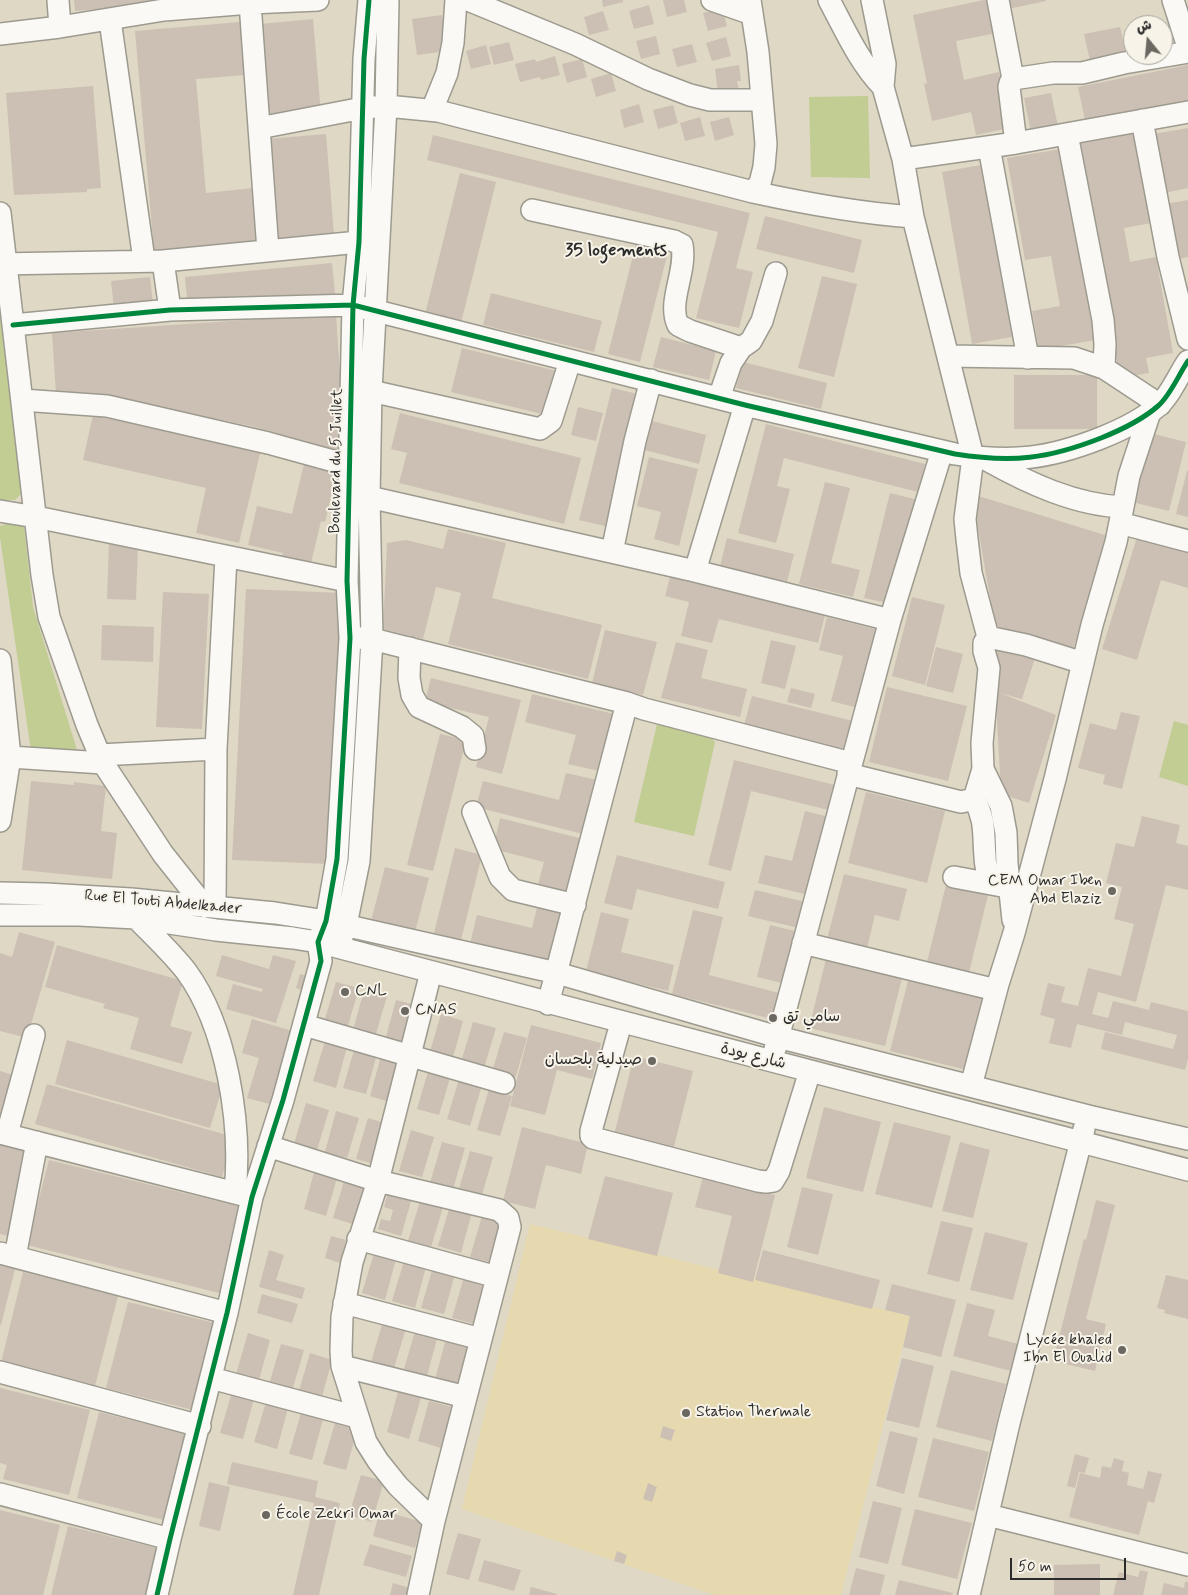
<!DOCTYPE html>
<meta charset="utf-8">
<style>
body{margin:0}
#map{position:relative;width:1188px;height:1595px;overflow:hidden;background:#ded8c4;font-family:Mynerve,"Playpen Sans Arabic",sans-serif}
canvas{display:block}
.north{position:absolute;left:1123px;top:15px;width:50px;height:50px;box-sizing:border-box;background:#f7f3e8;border:1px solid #a5a39c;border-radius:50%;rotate:343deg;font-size:14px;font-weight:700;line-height:20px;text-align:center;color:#2b2b2b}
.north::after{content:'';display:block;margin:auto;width:18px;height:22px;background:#6a6861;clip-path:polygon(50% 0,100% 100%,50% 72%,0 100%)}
.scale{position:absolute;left:1010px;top:1558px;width:116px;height:22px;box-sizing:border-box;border:2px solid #2b2b2b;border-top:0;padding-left:6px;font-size:15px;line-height:18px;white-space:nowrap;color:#2b2b2b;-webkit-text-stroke:4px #f7f3e8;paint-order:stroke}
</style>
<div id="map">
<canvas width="1188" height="1595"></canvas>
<div class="north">ش</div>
<div class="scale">50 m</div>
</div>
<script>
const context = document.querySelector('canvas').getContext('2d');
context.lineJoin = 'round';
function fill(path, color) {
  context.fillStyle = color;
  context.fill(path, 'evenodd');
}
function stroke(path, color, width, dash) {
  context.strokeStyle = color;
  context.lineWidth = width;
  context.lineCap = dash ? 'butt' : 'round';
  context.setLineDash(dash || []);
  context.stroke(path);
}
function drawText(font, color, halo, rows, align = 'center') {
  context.font = font + ' Mynerve,"Playpen Sans Arabic",sans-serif';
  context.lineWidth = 4;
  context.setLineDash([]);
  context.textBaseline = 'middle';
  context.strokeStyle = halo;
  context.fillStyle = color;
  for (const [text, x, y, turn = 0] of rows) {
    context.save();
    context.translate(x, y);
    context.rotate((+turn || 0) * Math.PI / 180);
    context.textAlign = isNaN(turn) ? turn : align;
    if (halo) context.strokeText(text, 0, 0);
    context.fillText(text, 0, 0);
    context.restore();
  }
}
fill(new Path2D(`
 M868 96 870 178 811 177 809 97Z
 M0 315 21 494 15 500H0Z
 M12 522 24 526 33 607 77 750 31 751 0 537V526Z
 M1174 721 1188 725V786L1159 777Z
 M657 724 708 735 715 742 694 836 634 822Z`), '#c1cd92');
fill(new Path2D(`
 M530 1224 910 1316 841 1595H715L462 1509Z`), '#e7d9af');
fill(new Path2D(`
 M74 0H158V4L75 11Z
 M602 0H623V2L603 7Z
 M663 0H684L687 12 667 17Z
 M984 0H996L1002 32 956 41 964 80 999 72 1010 128 976 135 971 112 932 121 924 84 927 83 913 15Z
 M1006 0H1046V1L1008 9Z
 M649 5 654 24 634 29 629 11Z
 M722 8 727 26 708 31 703 13Z
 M603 11 609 30 589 35 584 17Z
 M442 15 447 51 417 55 412 19Z
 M313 19 321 114 268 119 260 24Z
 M240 22 245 75 196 79 206 193 253 188 258 242 154 251 135 31Z
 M1120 27 1127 58 1091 65 1084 34Z
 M656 36 660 54 641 59 636 41Z
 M726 37 731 56 712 61 706 43Z
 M509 42 514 60 494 65 489 47Z
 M692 44 697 62 677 67 672 49Z
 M486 45 491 64 471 69 466 51Z
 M555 56 560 75 541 80 540 77 520 82 515 64 535 59 536 62Z
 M582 59 587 77 567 83 562 64Z
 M739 65 741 81H737L739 90 718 93 715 69Z
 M1188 65V109L1086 125 1078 87Z
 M611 73 616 91 596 97 591 79Z
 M93 86 101 188 87 189V192L14 195 6 93Z
 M1051 93 1059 131 1032 137 1024 98Z
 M639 104 644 122 624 128 620 110Z
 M673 105 678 123 658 129 653 110Z
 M700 117 705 136 685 141 680 123Z
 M729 117 734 135 715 141 710 122Z
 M1188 128V188L1164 193 1153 134Z
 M1135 133 1151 223 1124 228 1130 262 1156 257 1173 353 1146 358 1149 373 1120 378 1078 144Z
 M326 134 334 235 276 240 267 139Z
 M433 135 750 213 736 268 753 272 739 328 696 318 718 232 427 160Z
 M1061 149 1095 340 1039 350 1032 311 1060 306 1051 256 1025 260 1007 158Z
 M986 164 1017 336 972 344 942 172Z
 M460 173 496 182 461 323 425 314Z
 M1188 200V257L1174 260 1165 204Z
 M765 216 862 240 854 273 756 249Z
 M637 240 669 248 640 362 608 354Z
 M332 263 335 294 188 309 185 277Z
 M822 276 857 284 834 377 798 368Z
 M150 277 153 304 114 308 111 281Z
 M491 293 602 321 594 352 483 325Z
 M336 314 340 375 341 451 251 426 110 397 56 394 52 333Z
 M661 337 716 351 709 380 653 367Z
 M462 348 557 371 546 415 451 392Z
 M743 362 827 383 821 409 736 388Z
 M1014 375H1097V429H1014Z
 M612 388 642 395 609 527 579 520Z
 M578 407 603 413 596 441 571 435Z
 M400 413 581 458 564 524 399 483 407 453 391 449Z
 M93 415 260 453 239 543 196 533 206 488 83 460Z
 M652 421 706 435 699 464 645 450Z
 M766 424 925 464 918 492 784 458 777 486 790 489 776 543 738 533Z
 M1150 433 1186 442 1169 511 1132 502Z
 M649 457 698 469 679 546 654 539 661 512 637 506Z
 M304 464 337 471 325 522 321 521 311 563 282 556 283 553 248 545 257 506 292 514Z
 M1187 471H1188V517L1176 514Z
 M825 482 850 488 831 563 860 570 853 597 799 584Z
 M890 493 918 500 892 604 864 598Z
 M972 494 1108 536 1073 649 995 626Z
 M448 529 506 543 492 598 602 625 588 679 448 644 461 593 436 587 423 639 383 629 387 543 406 540 443 549Z
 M1138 534 1188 549V588L1161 580 1137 660 1102 649Z
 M727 538 794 554 787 582 720 566Z
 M109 543 138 545 136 600 107 599Z
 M670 577 825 615 818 643 719 619 712 643 681 636 689 602 665 596Z
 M246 589 343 593 329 864 232 860Z
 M163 592 209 594 202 729 156 727Z
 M912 597 945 605 925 685 892 676Z
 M827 617 878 630 858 708 831 701 843 656 819 650Z
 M102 625 154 627 153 662 101 660Z
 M605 630 657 642 643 695 592 683Z
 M771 640 796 646 785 689 761 683Z
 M676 642 708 650 701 678 747 689 740 717 661 698Z
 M993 645 1035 658 1022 699 1000 693 1056 715 1029 803 1001 794Z
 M936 647 963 654 953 693 926 686Z
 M431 678 521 700 502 774 476 767 489 717 425 702Z
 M887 687 967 706 948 781 869 762Z
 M791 688 815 694 811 708 787 702Z
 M532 694 614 714 599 771 568 764 576 735 525 722Z
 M752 696 857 722 850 751 744 725Z
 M1121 712 1140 716 1122 789 1103 784 1105 775 1078 768 1090 723 1116 730Z
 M440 734 466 740 433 871 407 865Z
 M734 760 839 786 833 811 751 791 731 871 708 865Z
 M566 773 597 780 583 834 476 807 483 781 559 800Z
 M31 781 74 785V782L106 786 101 831 117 833 112 879 22 870Z
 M866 792 945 811 927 883 848 863Z
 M805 811 833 818 813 896 758 883 765 855 792 861Z
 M1142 816 1180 825 1176 843 1188 846V890L1166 885 1136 1002 1098 992 1092 1014 1108 1018 1113 1001 1149 1010 1151 1002 1188 1011V1059L1185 1070 1101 1049 1105 1032 1173 1049 1177 1035 1125 1022 1122 1035 1077 1024 1071 1048 1049 1043 1055 1019 1040 1015 1048 983 1065 987 1061 1002 1078 1006 1088 968 1121 976 1134 924 1114 919 1122 887 1106 883 1116 843 1134 847Z
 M500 818 583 839 567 899 536 892 544 862 493 849Z
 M455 848 482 855 461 940 434 933Z
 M617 855 725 882 718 909 637 889 632 910 604 903Z
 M385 867 429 878 414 936 370 925Z
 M844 874 907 889 899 921 875 915 866 952 826 943Z
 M946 885 988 895 968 977 926 966Z
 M755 890 810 903 803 929 748 916Z
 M539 899 565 906 550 963 470 944 477 915 532 928Z
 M693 910 723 917 709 975 787 995 780 1021 672 994Z
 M601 912 629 919 621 952 674 965 668 991 586 971Z
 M770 925 803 933 790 985 757 977Z
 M19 932 55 942 27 1038 0 1031V953L12 957Z
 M57 945 183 981 170 1026 192 1032 182 1064 130 1049 139 1018 103 1008 105 1004 45 987Z
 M222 955 269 969 273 955 296 961 276 1023 226 1009 233 984 262 992 263 989 216 976Z
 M827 955 903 974 885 1046 809 1028Z
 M300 974 308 976 304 991 296 988Z
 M909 977 989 997 971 1071 890 1051Z
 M336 982 359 988 347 1029 324 1022Z
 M364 990 387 996 375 1037 353 1030Z
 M396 1000 419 1006 408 1047 385 1040Z
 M441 1014 463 1021 452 1061 429 1055Z
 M252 1019 299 1033 277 1106 247 1098 259 1058 242 1053Z
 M473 1022 496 1028 484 1068 461 1062Z
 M531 1025 601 1043 592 1079 557 1070 545 1115 510 1106Z
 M504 1032 527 1038 515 1079 492 1072Z
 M67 1040 223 1085 210 1128 55 1084Z
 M325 1041 347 1047 336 1088 313 1081Z
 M355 1047 377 1054 366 1094 343 1088Z
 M381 1056 404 1062 392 1103 370 1096Z
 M634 1056 693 1071 672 1154 613 1139Z
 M429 1068 451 1075 439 1115 417 1109Z
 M0 1071 20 1077 0 1120Z
 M459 1079 482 1085 470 1126 447 1119Z
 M47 1084 234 1137 222 1177 35 1124Z
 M489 1089 512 1096 500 1136 477 1130Z
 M306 1103 329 1110 317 1150 294 1144Z
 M824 1107 881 1122 863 1192 806 1178Z
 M336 1111 359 1118 347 1158 325 1152Z
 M368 1118 391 1125 379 1165 356 1159Z
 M894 1122 951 1136 932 1208 875 1194Z
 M522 1127 588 1144 581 1174 546 1165 535 1209 503 1201Z
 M411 1130 434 1137 422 1177 399 1171Z
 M442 1142 465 1148 453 1189 430 1183Z
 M960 1142 990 1150 973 1218 942 1211Z
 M0 1144 33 1152 12 1237 0 1234Z
 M470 1151 493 1157 481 1198 458 1192Z
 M49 1160 249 1209 227 1295 27 1245Z
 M315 1169 338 1175 326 1216 304 1209Z
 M605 1176 673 1193 657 1256 588 1239Z
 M703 1177 775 1195 753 1282 718 1273 732 1216 695 1207Z
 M345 1178 368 1184 356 1225 333 1218Z
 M802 1187 833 1194 818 1255 787 1247Z
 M389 1189 405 1194 403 1199 411 1201 401 1236 378 1229 381 1219 390 1221 393 1210 384 1207Z
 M1096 1200 1115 1205 1086 1319 1106 1324 1095 1371 1053 1361 1084 1239 1086 1240Z
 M420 1201 443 1207 431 1247 408 1241Z
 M450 1206 472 1212 461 1253 438 1246Z
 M482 1216 505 1222 493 1263 470 1257Z
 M941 1221 973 1228 959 1282 927 1274Z
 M985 1232 1028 1243 1013 1300 970 1290Z
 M331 1236 346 1240 340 1263 325 1258Z
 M269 1250 284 1255 276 1280 305 1288 302 1299 259 1287Z
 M763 1250 880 1280 872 1309 755 1280Z
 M374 1253 396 1259 385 1300 362 1293Z
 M404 1261 426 1267 415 1308 392 1301Z
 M0 1266 15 1269 1 1325H0Z
 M433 1267 455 1274 444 1314 421 1308Z
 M23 1272 118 1296 95 1386 1 1363Z
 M1166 1275 1188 1280V1319L1164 1313 1165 1310 1157 1308Z
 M464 1277 487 1283 475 1324 452 1318Z
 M892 1284 956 1300 941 1357 903 1347 910 1316 885 1310Z
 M262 1294 298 1304 292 1323 257 1313Z
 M128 1302 219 1324 197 1411 106 1388Z
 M967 1303 995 1310 988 1336 1018 1344 1011 1371 953 1356Z
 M383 1321 406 1328 394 1368 371 1362Z
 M416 1328 438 1335 427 1376 404 1369Z
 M248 1333 270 1340 259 1380 236 1374Z
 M446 1339 469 1345 457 1386 435 1379Z
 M281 1344 304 1350 292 1391 269 1384Z
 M310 1353 332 1360 321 1400 298 1394Z
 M902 1358 934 1366 919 1428 886 1420Z
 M951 1370 1006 1384 992 1441 936 1427Z
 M0 1388 90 1410 69 1495 3 1479 7 1465 0 1463Z
 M232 1392 254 1399 243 1439 220 1433Z
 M398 1392 421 1398 409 1439 387 1432Z
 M429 1401 452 1407 441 1448 418 1441Z
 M266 1402 288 1408 277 1449 254 1442Z
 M99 1412 194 1436 172 1522 77 1498Z
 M301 1413 323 1419 312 1460 289 1454Z
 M335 1423 357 1430 346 1470 323 1464Z
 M663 1426 675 1430 671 1441 660 1437Z
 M890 1431 918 1438 904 1494 876 1486Z
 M933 1438 989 1452 974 1511 918 1497Z
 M1075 1454 1089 1458 1085 1473 1079 1472 1075 1488 1067 1486Z
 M1114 1458 1124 1461 1122 1471 1129 1473 1127 1485 1143 1489 1148 1471 1162 1474 1154 1503 1148 1501 1139 1535 1069 1517 1080 1473 1100 1478 1102 1466 1111 1468Z
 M232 1462 318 1481 315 1497 340 1503 319 1595H293L314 1503 227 1484Z
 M361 1475 384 1481 372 1522 349 1515Z
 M209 1482 230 1487 220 1531 199 1526Z
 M648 1483 657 1487 652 1502 643 1499Z
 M873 1501 902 1508 888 1564 859 1557Z
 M915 1509 972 1523 957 1579 901 1565Z
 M0 1510 60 1525 43 1595H0Z
 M380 1510 422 1522 415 1548 373 1536Z
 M68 1526 161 1549 149 1595H51Z
 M458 1533 481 1539 469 1580 446 1574Z
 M370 1544 412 1556 406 1577 363 1565Z
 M617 1551 627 1555 624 1564 614 1561Z
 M484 1560 521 1570 514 1591 478 1581Z
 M1100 1564V1595H1054V1565Z
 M856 1568 885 1575 880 1595H849Z
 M1140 1570 1148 1572 1143 1595H1113L1119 1572 1138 1577Z
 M899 1580 953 1593 952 1595H895Z
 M1185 1582H1188V1595H1161L1164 1583 1184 1588Z
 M393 1583 417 1590 416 1595H390Z
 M531 1587 557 1594V1595H529Z`), '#ccc0b4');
const minor = new Path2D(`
 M58 0 60 27
 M468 0 575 44 648 79 690 95 710 100H761
 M712 0 752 14
 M829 0C845 30 859 62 883 87
 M872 0 885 64 883 87 903 159
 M998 0 1013 79
 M1173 0 1188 47
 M250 3 268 251
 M110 20 144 260
 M0 34 60 27 164 10 250 3 318 0
 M432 110 447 73 453 43 456 0
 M1142 120 1168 257 1188 339
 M259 128 363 108 386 106 438 111 753 192 760 183 764 167 766 144 758 52 750 0
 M1067 134 1103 320 1105 344 1104 368
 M1016 143 1009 87 1010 83 1013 79 1053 73H1082L1124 63 1188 52
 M989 147 1028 358
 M753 192C808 204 857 213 913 217
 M532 210 674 241 682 245C687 272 667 302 678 325L690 331 741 348
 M0 213 42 575 49 617 87 725 103 763 163 854 205 907
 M163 261 170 310
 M0 264 163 261 359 242
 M13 325 170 310 353 305 745 405 955 454C1012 463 1048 459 1101 438 1121 430 1142 420 1158 406 1170 396 1179 374 1188 361
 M949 356 1074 358 1104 368 1160 405
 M371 391 540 429 551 421 570 361
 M719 398 731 363 741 348 751 341 762 321 776 273
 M22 400 107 406 268 443 348 465
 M987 460C1028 483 1075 505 1123 507L1129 476 1150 412
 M369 497 695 571 890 620
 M0 511 36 517 347 581
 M1120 523 1188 541
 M612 552 635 441 651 380
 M695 571 745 405
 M988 637 971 573 967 539 965 519 973 457 913 217 903 159 1016 143 1188 112
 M360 638 372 639 627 703 644 709 851 763
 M410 648 409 678 412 695 419 707 462 727 473 736 475 749
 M0 660 10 757 0 821
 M0 754 10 757 103 763
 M99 755 216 749
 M983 769 1001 806 1006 833 1007 864 1013 920
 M848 774 961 802 974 799 983 769 982 743 989 668 984 651V643L988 637 1026 645 1083 663
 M974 799C986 820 983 834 985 856 985 865 988 874 989 883
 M473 812 500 877 513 890 575 905
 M954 877 1002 886
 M0 893 46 894 131 899 275 913 326 921 557 973 778 1037 1088 1116 1188 1139
 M215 907 216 749 226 557
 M0 915H79L136 918 216 930 293 938 318 942 1188 1170
 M136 918C153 935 171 952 186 971 227 1027 242 1124 235 1192
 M342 937 346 925 359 861 372 639 369 497 371 391 386 106 388 0
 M803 943 996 990
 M548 1004 627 703
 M621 1023 591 1131V1136L593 1138 758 1181 766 1182 773 1181 779 1171 810 1071
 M304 1025 504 1083
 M775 1049 890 620 942 451
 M971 1086 998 984 1014 933 1055 779 1092 625 1116 542 1123 507
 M0 1133 247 1196
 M7 1134 34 1035
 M268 1146 378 1181 352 1262 342 1317 341 1351 342 1366 366 1442 378 1461 398 1486 434 1521
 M358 1239 497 1277
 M0 1253 227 1313
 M15 1257 37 1142
 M344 1303 481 1339
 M342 1366 466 1397
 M0 1372 200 1426
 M211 1378 357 1417
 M0 1494 170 1539
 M988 1515 1188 1565
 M157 1595 170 1539 227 1313 252 1197 283 1100 321 961 318 942 326 921 337 859 350 638 347 581 353 305 359 242 364 59 369 0
 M418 1595 434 1521 510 1227 508 1218 499 1210 378 1181 431 972
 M969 1595 1009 1423 1084 1129`);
stroke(minor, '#9d9a8f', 24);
stroke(minor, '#faf9f6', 21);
stroke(new Path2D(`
 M13 325 170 310 353 305 745 405 955 454C1012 463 1048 459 1101 438 1121 430 1142 420 1158 406 1170 396 1179 374 1188 361
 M157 1595 170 1539 227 1313 252 1197 283 1100 321 961 318 942 326 921 337 859 350 638 347 581 353 305 359 242 364 59 369 0`), '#00873e', 5);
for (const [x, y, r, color] of [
 [1112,891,5,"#6a6861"],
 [345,992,5,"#6a6861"],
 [405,1011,5,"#6a6861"],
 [773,1018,5,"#6a6861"],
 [652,1061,5,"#6a6861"],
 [1122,1350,5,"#6a6861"],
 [686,1413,5,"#6a6861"],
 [266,1515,5,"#6a6861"]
]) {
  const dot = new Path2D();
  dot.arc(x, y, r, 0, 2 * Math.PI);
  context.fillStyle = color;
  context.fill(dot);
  stroke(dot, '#f7f3e8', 2);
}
drawText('16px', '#2b2b2b', '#f7f3e8', [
 ["Boulevard du 5 Juillet",337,461,-89],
 ["Rue El Touti Abdelkader",163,903,5],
 ["شارع بودة",753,1057,14]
]);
drawText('16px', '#2b2b2b', '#f7f3e8', [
 ["CEM Omar Iben",1102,882,"right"],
 ["Abd Elaziz",1102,900,"right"],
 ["CNL",355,992],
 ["CNAS",415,1011],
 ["سامي تق",783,1018],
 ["صيدلية بلحسان",642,1061,"right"],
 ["Lycée khaled",1112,1341,"right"],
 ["Ibn El Oualid",1112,1359,"right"],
 ["Station Thermale",696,1413],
 ["École Zekri Omar",276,1515]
], 'left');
drawText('bold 18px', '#2b2b2b', '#f7f3e8', [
 ["35 logements",616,251]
]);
</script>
